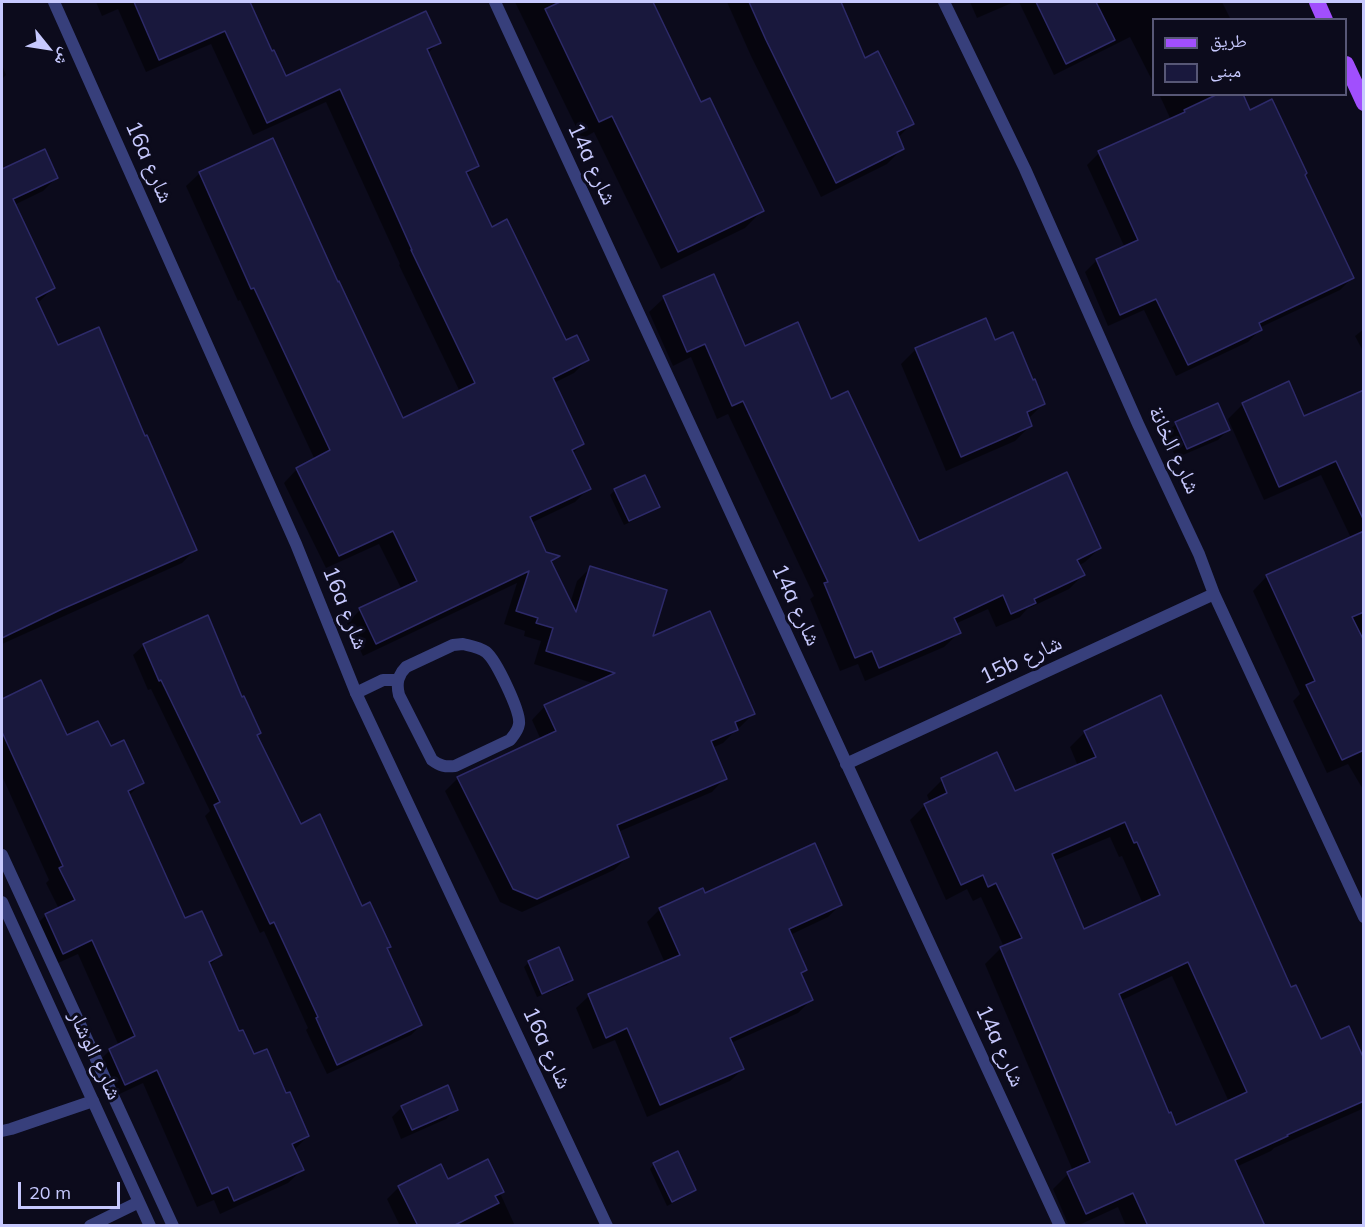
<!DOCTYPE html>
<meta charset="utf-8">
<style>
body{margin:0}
#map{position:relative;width:1365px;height:1227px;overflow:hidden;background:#0c0b1c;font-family:Mulish,"Noto Naskh Arabic",sans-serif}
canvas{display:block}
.frame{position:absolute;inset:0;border:3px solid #c7c9fe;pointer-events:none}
.legend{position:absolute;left:1152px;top:18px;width:195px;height:78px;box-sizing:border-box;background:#0c0b1c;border:2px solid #575776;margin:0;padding:8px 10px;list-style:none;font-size:18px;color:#c7c9fe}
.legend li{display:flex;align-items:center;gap:12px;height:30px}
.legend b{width:30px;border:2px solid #575776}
.north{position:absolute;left:18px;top:18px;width:60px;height:60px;-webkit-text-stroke:4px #0c0b1c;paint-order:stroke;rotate:120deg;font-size:16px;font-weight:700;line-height:24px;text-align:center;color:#c7c9fe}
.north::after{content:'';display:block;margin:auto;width:21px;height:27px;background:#c7c9fe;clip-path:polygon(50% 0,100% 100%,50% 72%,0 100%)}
.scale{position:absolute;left:18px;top:1182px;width:102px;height:27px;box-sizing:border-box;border:3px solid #c7c9fe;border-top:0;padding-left:8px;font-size:18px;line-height:21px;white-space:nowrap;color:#c7c9fe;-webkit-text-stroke:4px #0c0b1c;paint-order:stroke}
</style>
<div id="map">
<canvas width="1365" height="1227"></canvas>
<div class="frame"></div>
<ul class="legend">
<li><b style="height:8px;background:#a14ffd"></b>طريق</li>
<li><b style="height:16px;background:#19183d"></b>مبنى</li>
</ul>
<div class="north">ش</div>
<div class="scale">20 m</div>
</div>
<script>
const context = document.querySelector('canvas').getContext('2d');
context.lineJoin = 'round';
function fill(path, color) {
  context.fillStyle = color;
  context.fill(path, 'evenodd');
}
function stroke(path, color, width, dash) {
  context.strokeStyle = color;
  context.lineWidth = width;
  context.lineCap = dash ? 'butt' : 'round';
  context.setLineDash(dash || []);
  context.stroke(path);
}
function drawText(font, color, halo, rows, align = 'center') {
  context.font = font + ' Mulish,"Noto Naskh Arabic",sans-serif';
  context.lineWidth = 6;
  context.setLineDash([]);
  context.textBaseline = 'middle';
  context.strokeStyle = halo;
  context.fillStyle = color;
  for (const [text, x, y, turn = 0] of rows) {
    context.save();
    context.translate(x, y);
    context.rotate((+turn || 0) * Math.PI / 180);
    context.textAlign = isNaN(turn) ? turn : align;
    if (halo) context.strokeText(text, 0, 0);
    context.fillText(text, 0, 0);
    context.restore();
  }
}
fill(new Path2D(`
 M96 2H247L285 78 439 42 428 53 477 165 466 176 491 229 565 342 587 360 574 373 554 383 582 444 572 454 589 488 575 502 531 523 545 553 557 557 550 564 570 604 577 581 591 567 650 639 753 714 740 727 736 729V730L723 743 712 748 725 778 712 792 618 832 628 856 614 870 522 912 500 902 445 791 458 778 541 740 532 720 545 706 595 684 534 664 541 641 524 636 525 631 504 624 517 583 363 656 347 623 360 610 402 590 379 544 326 568 284 483 297 469 315 460 240 300 238 301 186 186 200 173 402 420 460 392 399 265 400 264 326 102 253 135 211 44 146 72 118 9 102 16Z
 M515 2H651L701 104 762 211 745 228 661 269 594 132 582 139Z
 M727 2H839L864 60 912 123 898 138 903 148 887 164 821 197 751 56Z
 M970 2H1014L977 18Z
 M1019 2H1222L1231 20H1154V84L1130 37 1054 75Z
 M2 65 6 75 2 79Z
 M1159 94H1242L1250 112 1303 175 1352 278 1340 290 1259 328 1260 330 1248 342 1176 376 1144 310 1108 326 1085 272 1097 260 1125 248 1087 165 1099 153 1171 120Z
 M44 151 56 178 43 191 14 205 53 288 40 301 37 303 58 347 144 438 195 550 182 563 2 644V170Z
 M713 276 744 348 830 401 918 543 1100 548 1085 562 1078 566 1083 575 1069 589 1027 609 1020 617 996 627 988 609 955 624 959 633 944 647 865 681 858 664 840 671 810 599 814 596 728 414 717 419 691 357 673 366 649 312 664 298Z
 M1364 329V353L1355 336Z
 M995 342 1043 404 1028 419 1030 426 1015 441 946 471 901 364 916 349Z
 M1288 383 1304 418 1364 391V791L1348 764 1327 773 1293 701 1300 694 1253 591 1267 576 1351 538 1321 475 1264 500 1228 419 1243 404Z
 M1218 405 1228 430 1218 440 1176 458 1165 434 1176 424Z
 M615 490 658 506 653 511 624 525 610 495Z
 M207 617 256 736 300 826 362 908 421 1025 411 1035 327 1074 306 1030 308 1028 264 931 260 933 205 816 210 811 151 689 148 690 133 655 144 645Z
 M40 682 66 737 110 748 142 783 128 796 184 920 220 955 209 966 239 1033 253 1056 286 1095 308 1136 294 1150 303 1169 288 1183 220 1214 214 1200 197 1207 143 1083 111 1098 96 1064 110 1050 119 1046 78 954 49 967 32 929 46 915 59 909 46 883 49 880 2 776V701Z
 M1085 732 1290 989 1320 1041 1364 1063V1107L1362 1109 1274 1148 1271 1151 1236 1167 1263 1226H1126L1118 1207 1077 1226H1069L1053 1189 1068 1174 1073 1171 985 964 1001 948 1004 947 981 897 973 901 967 889 946 900 910 820 925 805 930 803 927 795 942 780 1015 793 1078 766 1070 747ZM1110 837 1119 857 1122 856 1143 904 1083 931 1053 861ZM1172 976 1229 1102 1176 1127 1168 1115 1120 1001Z
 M704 895 841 904 828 917 790 935 805 969 800 975 811 1000 798 1013 731 1043 743 1069 730 1081 647 1117 615 1040 593 1049 576 1008 589 996 665 963 647 922 660 909Z
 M529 962 571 980 567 985 537 997 524 967Z
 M402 1107 456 1109 446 1119 401 1139 392 1117Z
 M654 1164 694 1190 689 1195 667 1206 650 1169Z
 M447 1181 500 1193 515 1226H400L387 1199 399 1187Z`), '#0007');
const building = new Path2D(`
 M134 2H250L272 51 274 50 286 76 426 11 441 43 427 49 479 166 466 172 492 227 507 219 566 340 577 335 589 360 553 378 584 444 572 450 591 489 530 517 546 552 560 556 551 561 576 612 590 566 667 590 653 636 710 611 755 714 735 722 738 730 711 741 727 779 617 825 629 857 537 899 513 889 457 777 556 731 544 705 615 673 546 651 553 628 536 623 538 618 516 611 529 571 376 644 359 608 417 581 393 531 339 556 296 468 330 450 254 288 251 289 199 172 273 138 338 282 339 281 403 418 475 383 411 250H412L340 89 267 123 225 31 159 60Z
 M560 2H653L701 102 710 98 764 211 678 252 612 116 599 122 545 9Z
 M749 2H841L865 58 878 51 914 124 897 132 904 149 836 183 766 40Z
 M1036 2H1096L1115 40 1066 64Z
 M1218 94H1243L1250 110 1272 99 1307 173 1305 175 1354 278 1259 323 1262 330 1188 365 1156 299 1120 315 1096 259 1138 240 1098 151 1185 112 1184 110Z
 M45 149 58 178 13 199 55 288 36 298 58 345 99 327 145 436 147 435 197 550 60 610 2 638V169Z
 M714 274 745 346 798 322 831 399 848 391 919 541 1067 472 1101 548 1077 560 1085 575 1034 599 1036 603 1011 614 1003 595 954 618 961 633 879 668 872 651 855 658 824 583 828 582 743 401 732 406 705 344 687 352 663 296Z
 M986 318 995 340 1013 332 1033 380 1035 379 1045 404 1027 412 1032 426 961 457 915 348Z
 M1289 381 1304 416 1364 390V521L1336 461 1279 487 1242 403Z
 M1218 403 1230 430 1187 449 1175 422Z
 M645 475 660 507 629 521 614 489Z
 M1364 531V612L1352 617 1364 641V750L1342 760 1306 685 1315 681 1266 575Z
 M208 615 242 697 244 696 261 733 257 735 301 824 320 814 362 906 370 902 391 947 387 948 422 1025 337 1065 316 1018 318 1017 274 922 270 924 214 805 220 802 161 680 159 681 143 644Z
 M41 680 67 735 98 721 111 746 124 740 144 783 128 791 185 918 202 911 222 955 209 962 239 1031 243 1030 254 1054 267 1049 286 1093 290 1092 309 1136 292 1144 304 1170 234 1201 228 1187 212 1194 157 1070 125 1085 109 1049 135 1036 92 940 63 954 45 914 75 900 59 868 63 866 2 732V699Z
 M1161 695 1291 987 1296 985 1321 1039 1349 1026 1364 1059V1101L1287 1135 1288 1136 1235 1160 1265 1226H1148L1133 1193 1086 1214 1067 1172 1090 1162 1000 947 1022 938 996 883 988 887 983 875 961 885 924 804 947 793 941 778 997 752 1015 791 1096 757 1084 731ZM1125 822 1134 843 1137 842 1160 895 1084 929 1052 854ZM1188 962 1247 1092 1176 1125 1171 1112 1169 1113 1119 994Z
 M815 843 842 905 789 929 807 970 801 973 813 1000 730 1038 744 1069 660 1105 627 1028 606 1038 588 994 680 955 659 908 703 888 705 893Z
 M559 947 573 980 542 994 528 961Z
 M448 1085 458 1110 412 1130 401 1106Z
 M678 1151 696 1190 672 1202 653 1163Z
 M488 1159 504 1192 495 1196 499 1203 453 1226H418L398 1186 441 1164 448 1179Z`);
fill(building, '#19183d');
stroke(building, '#2d2a69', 1.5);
stroke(new Path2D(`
 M463 644C471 646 479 647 486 652 496 660 521 712 519 724 518 731 514 735 510 740L455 766C445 767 440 766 432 760L399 695C396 683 398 675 406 667L453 645Z
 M356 693 383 680H397
 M2 855 173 1226
 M2 1131 11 1129 93 1101`), '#373f7b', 12);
stroke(new Path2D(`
 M54 2 296 544 356 693 607 1226
 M495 2 1060 1226
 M944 2 1025 169 1138 424 1199 554 1214 594 1364 917
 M846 764 1214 594
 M2 902 150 1226
 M90 1226 139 1202`), '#373f7b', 12);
stroke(new Path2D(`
 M1317 2 1325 20
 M1346 64 1364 103`), '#a14ffd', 16);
drawText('22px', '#c7c9fe', '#0c0b1c', [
 ["16a شارع",149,162,66],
 ["14a شارع",592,164,65],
 ["شارع الخانة",1174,450,65],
 ["14a شارع",796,605,65],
 ["16a شارع",345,608,68],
 ["15b شارع",1021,660,-25],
 ["14a شارع",1000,1046,65],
 ["16a شارع",547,1048,65],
 ["شارع الوشار",95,1055,65]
]);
</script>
